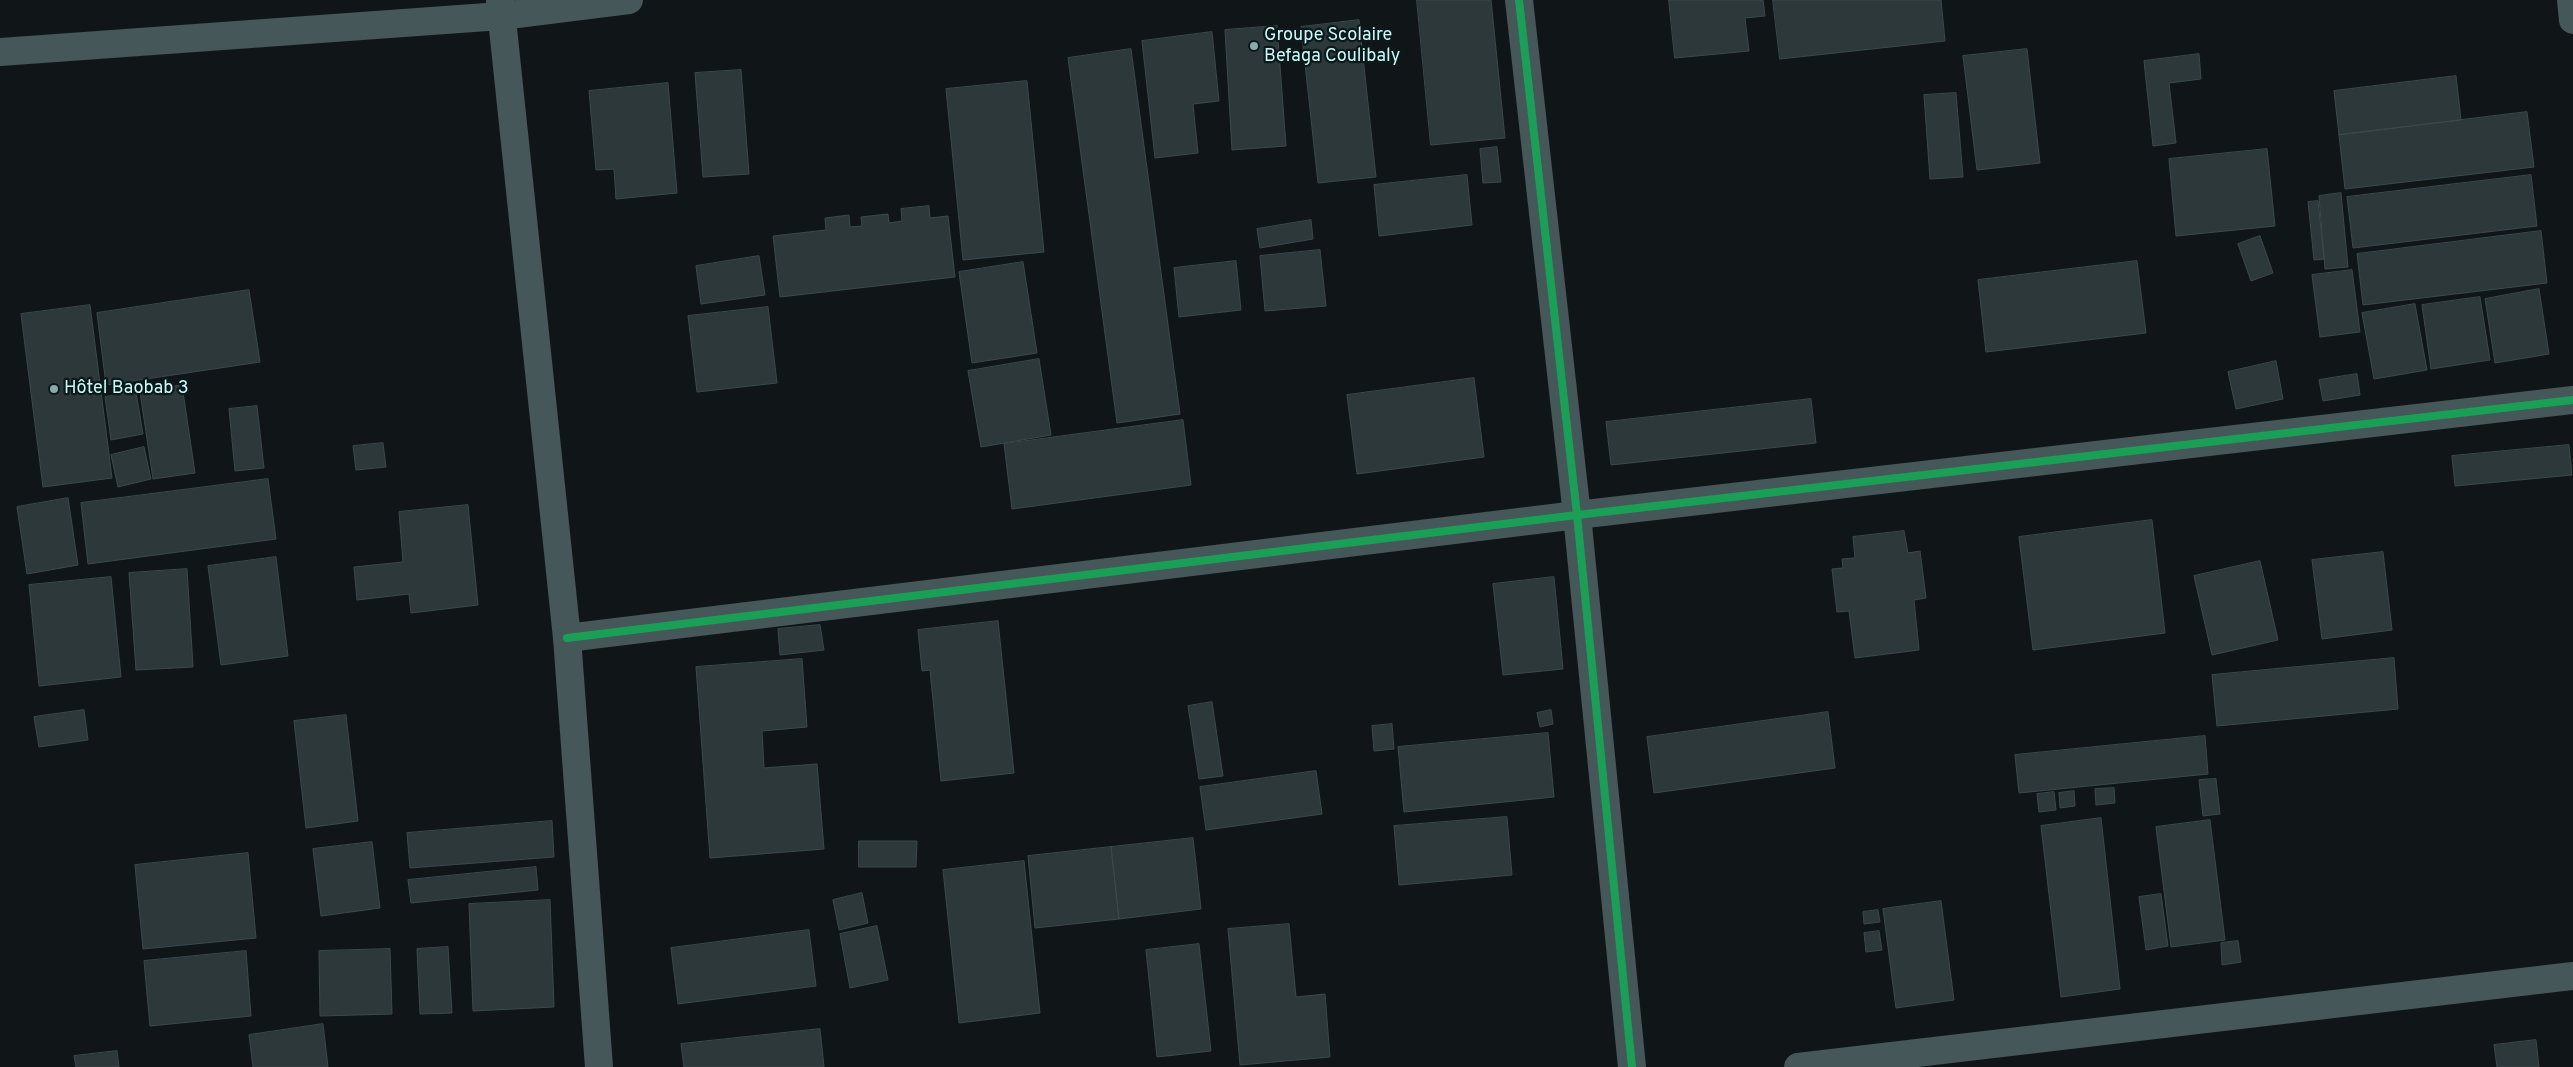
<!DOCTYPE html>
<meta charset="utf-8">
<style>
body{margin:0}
canvas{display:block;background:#101618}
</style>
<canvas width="2573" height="1067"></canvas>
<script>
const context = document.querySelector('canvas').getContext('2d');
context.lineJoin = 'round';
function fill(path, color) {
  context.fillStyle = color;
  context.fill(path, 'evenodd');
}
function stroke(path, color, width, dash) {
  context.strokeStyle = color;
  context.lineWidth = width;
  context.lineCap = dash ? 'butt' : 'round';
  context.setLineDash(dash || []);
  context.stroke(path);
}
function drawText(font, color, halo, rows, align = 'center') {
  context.font = font + ' Overpass,sans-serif';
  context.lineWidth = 4.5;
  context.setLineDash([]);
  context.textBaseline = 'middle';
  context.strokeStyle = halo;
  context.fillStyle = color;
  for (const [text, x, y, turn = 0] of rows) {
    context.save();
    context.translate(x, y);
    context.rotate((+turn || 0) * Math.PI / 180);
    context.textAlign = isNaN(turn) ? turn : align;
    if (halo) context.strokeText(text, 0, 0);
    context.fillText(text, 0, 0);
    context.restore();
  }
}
const building = new Path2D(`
 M1417 0H1491L1505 138 1431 145Z
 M1669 0H1763L1765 16 1745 18 1749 51 1675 58Z
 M1773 0H1941L1945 41 1780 59Z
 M1359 20 1376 177 1318 183 1301 27Z
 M1277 26 1286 146 1232 150 1225 30Z
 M1212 32 1219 101 1193 104 1198 153 1155 158 1142 41Z
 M1131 49 1180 414 1117 423 1068 58Z
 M2027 49 2040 163 1977 170 1963 56Z
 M2199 54 2201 79 2169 83 2176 143 2153 146 2144 61Z
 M741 70 749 174 703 177 695 73Z
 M2456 76 2461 120 2339 135 2334 91Z
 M1027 81 1044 252 963 260 946 89Z
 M668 83 677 193 616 199 614 169 596 170 589 91Z
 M1956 93 1963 177 1930 179 1924 95Z
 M2527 112 2534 167 2345 189 2339 135Z
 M1497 147 1501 182 1483 183 1480 149Z
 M2267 149 2275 226 2176 236 2169 159Z
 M1467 175 1472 225 1379 236 1374 185Z
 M2531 175 2537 226 2353 248 2347 197Z
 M2341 193 2348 267 2325 269 2319 196Z
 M2318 201 2324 259 2314 260 2308 202Z
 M929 206 930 218 948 216 955 277 780 297 773 236 826 230 825 218 849 215 850 227 862 226 861 217 888 214 889 223 902 221 901 209Z
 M1311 220 1313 239 1260 248 1257 229Z
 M2541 231 2547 283 2363 305 2357 254Z
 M2260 236 2273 273 2251 281 2238 244Z
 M1320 250 1326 306 1265 311 1260 256Z
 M759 256 765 295 701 304 696 266Z
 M1236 261 1241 310 1179 317 1174 268Z
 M2137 261 2146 333 1986 352 1978 280Z
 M1023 262 1037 353 972 363 959 272Z
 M2352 270 2360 332 2320 337 2312 275Z
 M2539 289 2549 354 2495 363 2485 299Z
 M249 290 260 362 106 385 97 313Z
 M2480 297 2490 360 2431 369 2422 305Z
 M2415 304 2427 370 2374 379 2362 313Z
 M90 305 112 478 43 487 21 314Z
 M768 307 777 383 697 392 688 316Z
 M1039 359 1051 435 981 447 968 371Z
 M2276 361 2283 399 2236 409 2228 372Z
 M2357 374 2360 395 2323 401 2319 380Z
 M1474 378 1484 457 1357 474 1347 395Z
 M182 385 195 473 153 479 140 392Z
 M136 392 143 434 111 440 105 397Z
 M1811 399 1816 443 1611 465 1606 422Z
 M257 406 264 468 235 471 229 409Z
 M1183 420 1191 485 1012 509 1004 444Z
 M383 443 386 467 356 470 353 446Z
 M2569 445 2572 475 2455 486 2452 456Z
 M144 447 151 479 118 487 111 455Z
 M268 479 276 539 88 564 81 503Z
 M68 498 78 565 27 574 17 507Z
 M468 505 478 605 411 613 409 594 357 600 354 567 403 562 399 512Z
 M2152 520 2165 633 2033 650 2019 537Z
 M1904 531 1908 553 1920 551 1926 598 1914 600 1919 650 1855 658 1849 611 1837 612 1832 569 1843 568 1842 559 1855 558 1853 537Z
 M2383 552 2392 630 2322 639 2312 560Z
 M276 557 288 656 221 665 208 566Z
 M2260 561 2278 640 2212 655 2194 576Z
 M187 569 193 667 136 670 129 573Z
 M111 577 121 677 39 686 29 585Z
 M1554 577 1563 669 1503 675 1493 584Z
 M998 621 1014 773 941 781 930 670 922 671 918 630Z
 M820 625 824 650 780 655 778 629Z
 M2394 658 2398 709 2217 726 2212 675Z
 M802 659 807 727 762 731 764 768 817 764 824 849 710 858 696 667Z
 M1212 702 1223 776 1199 779 1188 706Z
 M84 710 88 740 39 747 34 717Z
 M1551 710 1553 724 1540 727 1537 713Z
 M1828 712 1835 768 1654 793 1647 737Z
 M346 715 358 821 306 828 294 721Z
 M1392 724 1394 749 1374 751 1372 726Z
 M1548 733 1554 797 1404 812 1398 747Z
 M2205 736 2208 774 2019 793 2015 755Z
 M1316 771 1322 814 1206 830 1200 787Z
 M2216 779 2220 814 2203 816 2199 780Z
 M2114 788 2115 803 2096 805 2095 789Z
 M2074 791 2075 806 2060 808 2059 793Z
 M2054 792 2056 810 2039 812 2037 794Z
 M1507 817 1512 875 1399 885 1394 826Z
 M2101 818 2120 989 2061 997 2041 826Z
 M2210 820 2225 940 2171 947 2156 827Z
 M552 821 554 857 410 868 407 833Z
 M1193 838 1201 909 1119 919 1111 847Z
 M859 841H917L916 867H859Z
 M372 842 380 908 321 916 313 849Z
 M1111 847 1119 919 1035 928 1028 856Z
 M248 853 256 938 143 949 135 865Z
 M1024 861 1040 1013 959 1023 943 870Z
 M536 867 538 890 411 903 408 880Z
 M862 893 868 923 839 930 833 900Z
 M2161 894 2168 946 2146 950 2139 897Z
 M550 900 554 1007 473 1011 469 904Z
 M1941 901 1954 1000 1896 1008 1883 909Z
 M1878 910 1880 922 1864 924 1863 912Z
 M1289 924 1296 997 1325 994 1330 1057 1240 1065 1228 929Z
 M877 926 888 980 850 988 840 934Z
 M809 930 816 986 678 1004 671 948Z
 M1879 931 1882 950 1866 952 1864 933Z
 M2238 941 2241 962 2222 965 2221 943Z
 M1199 944 1211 1051 1157 1057 1146 950Z
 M448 947 452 1013 420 1014 417 949Z
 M390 949 392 1014 320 1016 319 951Z
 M246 951 251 1016 150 1026 144 961Z
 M323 1024 328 1067H253L249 1035Z
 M820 1029 824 1067H684L681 1044Z
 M2536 1040 2539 1067H2497L2494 1045Z
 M117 1051 119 1067H76L74 1056Z`);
fill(building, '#2c383a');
stroke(building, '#3a494c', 1);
stroke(new Path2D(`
 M500 0 567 638 599 1067
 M1519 0 1577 515 1632 1067
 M2571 0 2573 20
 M0 52 501 16 629 0
 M567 638 1577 515 2573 400
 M1798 1067 2573 976`), '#455758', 28);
stroke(new Path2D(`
 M1519 0 1577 515 1632 1067
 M567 638 1577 515 2573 400`), '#1a9f57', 8);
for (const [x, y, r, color] of [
 [1254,46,5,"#89a9ac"],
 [54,389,5,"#89a9ac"]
]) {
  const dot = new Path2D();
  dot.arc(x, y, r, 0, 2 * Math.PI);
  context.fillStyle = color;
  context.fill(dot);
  stroke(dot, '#0c191b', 2);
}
drawText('18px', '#caf8fb', '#0c191b', [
 ["Groupe Scolaire",1264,36],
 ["Befaga Coulibaly",1264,57],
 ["Hôtel Baobab 3",64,389]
], 'left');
</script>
